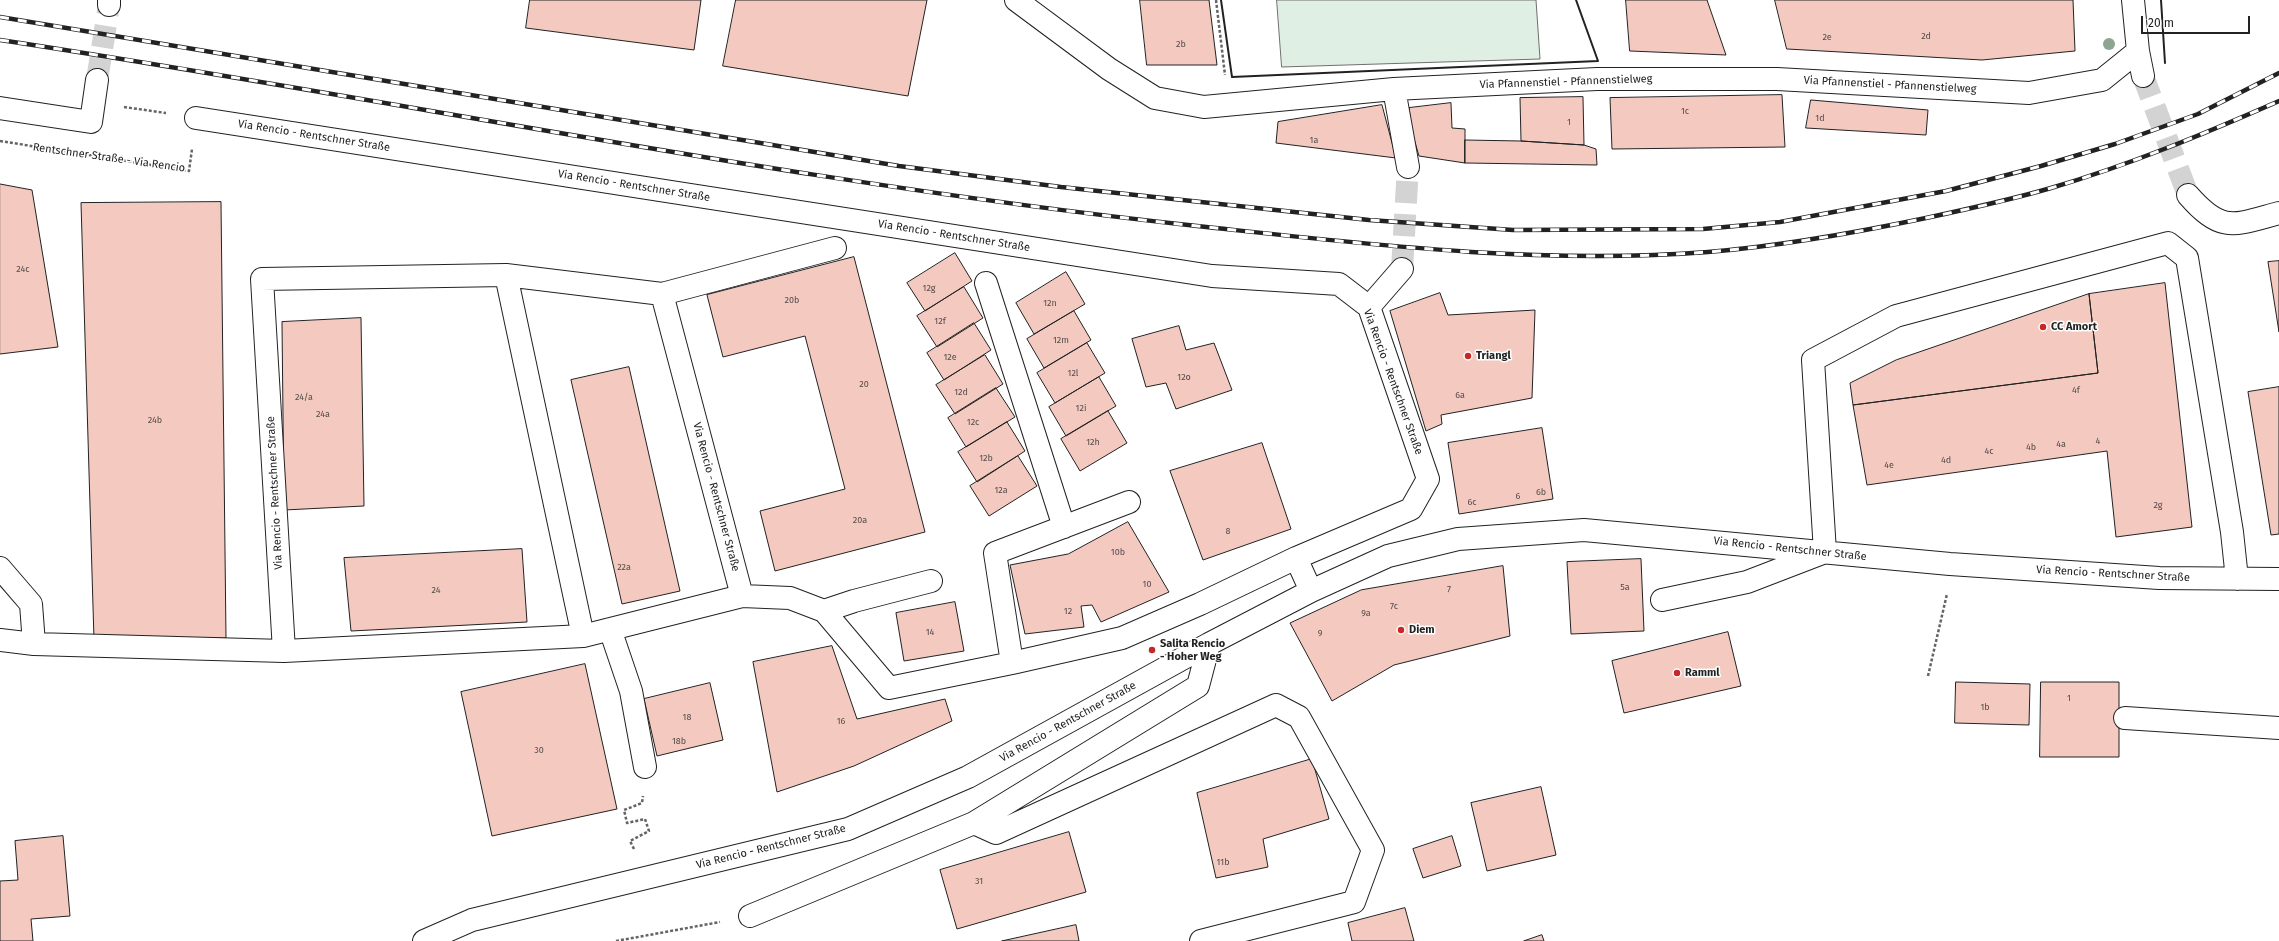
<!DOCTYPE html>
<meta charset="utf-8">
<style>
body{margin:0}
#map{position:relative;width:2279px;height:941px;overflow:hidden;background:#fff;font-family:"Fira Sans",sans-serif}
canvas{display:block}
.scale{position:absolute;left:2141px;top:16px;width:109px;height:18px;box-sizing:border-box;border:2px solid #222;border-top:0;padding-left:5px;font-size:12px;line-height:14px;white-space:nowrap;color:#222;-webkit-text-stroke:3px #fff;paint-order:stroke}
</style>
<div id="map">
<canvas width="2279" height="941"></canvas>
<div class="scale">20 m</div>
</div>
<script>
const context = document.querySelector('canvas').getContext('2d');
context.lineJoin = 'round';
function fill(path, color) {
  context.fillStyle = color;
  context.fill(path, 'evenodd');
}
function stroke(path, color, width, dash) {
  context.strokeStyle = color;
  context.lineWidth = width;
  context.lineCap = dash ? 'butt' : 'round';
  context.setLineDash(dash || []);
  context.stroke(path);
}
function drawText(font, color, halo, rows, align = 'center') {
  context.font = font + ' "Fira Sans",sans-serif';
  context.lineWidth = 3;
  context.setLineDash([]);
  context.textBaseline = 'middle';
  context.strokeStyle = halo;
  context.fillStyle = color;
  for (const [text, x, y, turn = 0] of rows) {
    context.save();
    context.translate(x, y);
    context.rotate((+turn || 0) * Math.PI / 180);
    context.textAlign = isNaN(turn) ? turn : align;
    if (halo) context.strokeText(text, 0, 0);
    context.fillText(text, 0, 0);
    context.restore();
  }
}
const green = new Path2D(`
 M1277 0H1536L1540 59 1282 67Z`);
fill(green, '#e0efe3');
stroke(green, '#6f6f6f', 1);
const building = new Path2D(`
 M530 0H701L694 50 526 28Z
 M736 0H927L908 96 723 66Z
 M1140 0H1209L1217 65H1147Z
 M1626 0H1707L1726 55 1630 51Z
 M1775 0H2073L2075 51 1982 60 1787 49Z
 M1782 95 1785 147 1612 149 1610 98Z
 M1583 97 1584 145 1521 141 1520 98Z
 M1811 100 1928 110 1926 135 1806 128Z
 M1451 103 1452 128 1465 129V163L1419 156 1412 132 1409 108Z
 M1382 105 1396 158 1276 143 1278 122Z
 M1465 140 1521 141 1584 145 1596 149 1597 165 1465 163Z
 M0 184 32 190 58 347 0 354Z
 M221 202 226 638 94 640 81 203Z
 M955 253 972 281 925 311 907 283Z
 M854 257 925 532 775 571 760 511 845 489 805 336 723 357 707 295Z
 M2279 261V332L2268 262Z
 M1066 272 1085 304 1034 334 1016 303Z
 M2165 283 2192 527 2116 537 2107 451 1867 485 1853 405 2098 373 2089 294Z
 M964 287 983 318 937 347 917 316Z
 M1440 293 1448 315 1535 310 1532 398 1441 415 1442 424 1426 431 1390 311Z
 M2089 294 2098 373 1853 405 1850 383 1896 360Z
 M1074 311 1091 340 1044 368 1027 339Z
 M361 318 364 506 284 510 282 322Z
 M974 323 991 350 944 380 927 353Z
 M1179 326 1186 350 1214 343 1232 390 1176 409 1166 383 1146 387 1132 339Z
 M1087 343 1105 373 1055 403 1037 373Z
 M985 355 1003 384 955 414 936 385Z
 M629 367 680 591 622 604 571 380Z
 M1099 377 1116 406 1066 436 1049 407Z
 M2279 387V534L2271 535 2248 392Z
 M996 388 1015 417 966 447 948 418Z
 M1108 411 1127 443 1080 471 1061 439Z
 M1007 422 1025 451 977 482 958 452Z
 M1542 428 1553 499 1459 514 1448 443Z
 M1262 443 1291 529 1203 560 1170 471Z
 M1018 456 1037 486 989 516 970 486Z
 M1128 522 1169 592 1101 622 1092 605 1081 606 1084 627 1025 634 1010 565 1068 554Z
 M522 549 527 622 351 631 344 558Z
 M1641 559 1644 631 1571 634 1567 562Z
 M1503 566 1510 636 1394 665 1332 701 1290 623 1361 590Z
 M955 602 964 651 904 661 896 613Z
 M1728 632 1741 686 1624 713 1612 661Z
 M832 646 857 719 945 699 952 721 854 766 777 792 753 662Z
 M585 664 617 809 492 836 461 692Z
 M1956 682 2030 684 2029 725 1955 723Z
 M2041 682H2119V757H2040Z
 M710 683 723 740 657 756 644 699Z
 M1312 759 1329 819 1263 839 1268 867 1216 878 1197 793Z
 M1541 787 1556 855 1487 871 1471 803Z
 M1069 832 1086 892 957 929 940 870Z
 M63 836 70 916 31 919 33 941H0V881L18 880 15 841Z
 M1452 836 1461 866 1423 878 1413 849Z
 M1405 908 1414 941H1352L1348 923Z
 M1076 925 1079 941H1002Z
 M1542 935 1544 941H1524Z`);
fill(building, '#f3c9c0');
stroke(building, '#222', 1);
stroke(new Path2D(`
 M2143 76 2188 195
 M97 80 109 5
 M1402 269 1408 167`), '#d3d3d3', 22, [22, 11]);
const minor = new Path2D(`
 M1016 0 1109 69 1155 98 1204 107 1394 89 1597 79H1777L2029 93 2102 80 2138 51
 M2133 0 2138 51 2143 76
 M109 5V0
 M1394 89 1408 167
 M0 108 91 122 97 80
 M196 118 1212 276 1339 284 1369 307 1428 479 1411 509 1296 558
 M2188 195C2222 234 2234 225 2279 213
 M506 275 583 636
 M986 283 1064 527
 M662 294 835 248
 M1369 307 1402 269
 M0 568 31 604 34 644
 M742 596 662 294 506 275 262 279 284 651 583 636 742 596 790 598 824 611 889 688 1012 663 1122 638 1200 604 1296 558 1311 591
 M1662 600 1747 582 1825 552 1813 360 1896 316 2168 243 2187 258 2232 532 2237 579
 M824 611 854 601 931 581
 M610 629 631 691 645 767
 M0 640 34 644 284 651
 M1012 663 995 553 1129 502
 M2125 718 2279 728
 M750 916 974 823
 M424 941 472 920 848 829 968 777 1209 644 1311 591 1388 556 1458 539 1584 530 1950 564 2159 578 2279 579
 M1201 941 1354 902 1373 850 1299 717 1276 705 996 833 974 823 1198 686 1209 644`);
stroke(minor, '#222', 24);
stroke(new Path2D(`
 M1216 0 1225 75
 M124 107 166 113
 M0 141 189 171 192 149
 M1928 676 1947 594
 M634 849 630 841 649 831 645 819 627 823 624 810 642 803 643 796
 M616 941 720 922`), '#646464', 2.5, [3, 2]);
stroke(minor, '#fff', 22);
const rail = new Path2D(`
 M0 17 899 166 1061 187 1369 220 1513 230 1703 229 1780 222 1946 191 2041 166 2115 144 2198 114 2279 73
 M0 40C399 100 795 183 1197 226 1366 244 1537 265 1708 252 1781 246 1854 233 1926 218 1968 209 2010 200 2051 188 2129 165 2204 134 2279 101`);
stroke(rail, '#222', 4.5);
stroke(rail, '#fff', 3, [9]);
stroke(new Path2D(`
 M1221 0 1232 77 1598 61 1576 0
 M2161 0 2165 63`), '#222', 2);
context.fillStyle = '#8da692';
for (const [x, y] of [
 [2109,44]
]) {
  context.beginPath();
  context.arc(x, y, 6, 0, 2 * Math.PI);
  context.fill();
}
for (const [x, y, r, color] of [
 [2043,327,4,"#c62828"],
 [1468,356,4,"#c62828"],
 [1401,630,4,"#c62828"],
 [1152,650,4,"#c62828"],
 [1677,673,4,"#c62828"]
]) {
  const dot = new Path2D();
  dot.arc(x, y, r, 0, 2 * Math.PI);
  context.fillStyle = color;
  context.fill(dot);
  stroke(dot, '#fff', 1.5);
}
drawText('9px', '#564c4a', null, [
 ["2d",1926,36],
 ["2e",1827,37],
 ["2b",1181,44],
 ["1c",1685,111],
 ["1d",1820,118],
 ["1",1569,122],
 ["1a",1314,140],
 ["24c",23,269],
 ["12g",929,288],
 ["20b",792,300],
 ["12n",1050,303],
 ["12f",940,321],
 ["12m",1061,340],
 ["12e",950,357],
 ["12l",1073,373],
 ["12o",1184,377],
 ["20",864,384],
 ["4f",2076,390],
 ["12d",961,392],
 ["6a",1460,395],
 ["24/a",304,397],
 ["12i",1081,408],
 ["24a",323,414],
 ["24b",155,420],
 ["12c",973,422],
 ["4",2098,441],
 ["12h",1093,442],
 ["4a",2061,444],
 ["4b",2031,447],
 ["4c",1989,451],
 ["12b",986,458],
 ["4d",1946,460],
 ["4e",1889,465],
 ["12a",1001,490],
 ["6b",1541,492],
 ["6",1518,496],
 ["6c",1472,502],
 ["2g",2158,505],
 ["20a",860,520],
 ["8",1228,531],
 ["10b",1118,552],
 ["22a",624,567],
 ["10",1147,584],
 ["5a",1625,587],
 ["7",1449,589],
 ["24",436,590],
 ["7c",1394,606],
 ["12",1068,611],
 ["9a",1366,613],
 ["14",930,632],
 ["9",1320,633],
 ["1",2069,698],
 ["1b",1985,707],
 ["18",687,717],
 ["16",841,721],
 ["18b",679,741],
 ["30",539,750],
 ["11b",1223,862],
 ["31",979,881]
]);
drawText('11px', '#222', '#fff', [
 ["Via Pfannenstiel - Pfannenstielweg",1566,82,-2],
 ["Via Pfannenstiel - Pfannenstielweg",1890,85,3],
 ["Via Rencio - Rentschner Straße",314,136,9],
 ["Rentschner Straße - Via Rencio",109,158,8],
 ["Via Rencio - Rentschner Straße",634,186,9],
 ["Via Rencio - Rentschner Straße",954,236,9],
 ["Via Rencio - Rentschner Straße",1393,382,70],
 ["Via Rencio - Rentschner Straße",275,493,-93],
 ["Via Rencio - Rentschner Straße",716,497,75],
 ["Via Rencio - Rentschner Straße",1790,549,6],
 ["Via Rencio - Rentschner Straße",2113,574,3],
 ["Via Rencio - Rentschner Straße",1068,722,-29],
 ["Via Rencio - Rentschner Straße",771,847,-14]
]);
drawText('bold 11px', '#222', '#fff', [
 ["CC Amort",2051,327],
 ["Triangl",1476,356],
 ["Diem",1409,630],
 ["Salita Rencio",1160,644],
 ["- Hoher Weg",1160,657],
 ["Ramml",1685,673]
], 'left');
</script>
